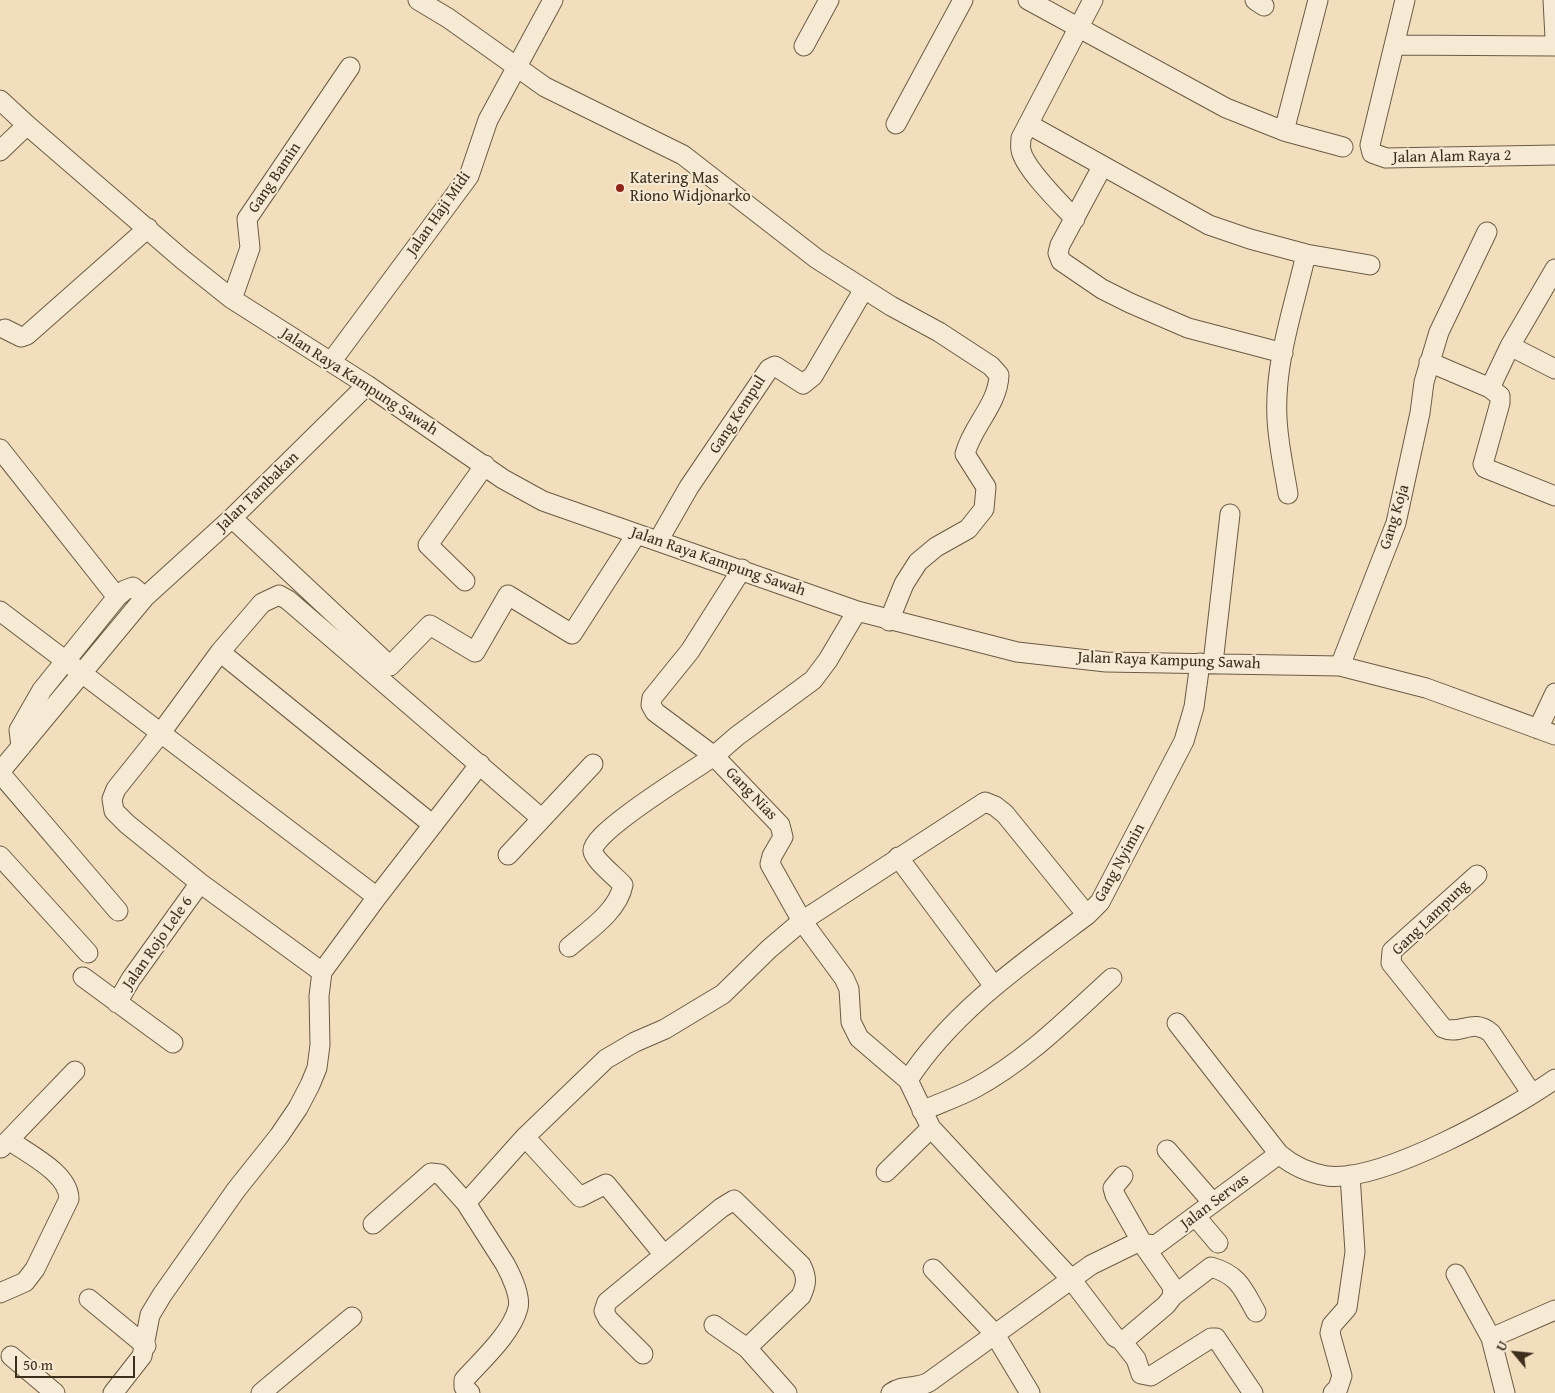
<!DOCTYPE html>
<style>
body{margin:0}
#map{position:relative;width:1555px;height:1393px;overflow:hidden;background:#f2debd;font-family:"Gentium Book Plus",serif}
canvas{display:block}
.north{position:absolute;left:1490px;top:1328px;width:50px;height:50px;-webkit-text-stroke:4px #f7ead4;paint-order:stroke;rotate:298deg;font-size:14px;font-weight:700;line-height:20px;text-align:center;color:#3e2f1c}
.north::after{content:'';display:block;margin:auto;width:18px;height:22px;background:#3e2f1c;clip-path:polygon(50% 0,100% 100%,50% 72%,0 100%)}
.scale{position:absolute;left:15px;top:1356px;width:120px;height:22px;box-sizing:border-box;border:2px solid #3e2f1c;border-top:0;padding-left:6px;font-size:15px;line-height:18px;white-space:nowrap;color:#3e2f1c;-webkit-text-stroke:4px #f7ead4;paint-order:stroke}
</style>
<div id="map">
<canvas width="1555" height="1393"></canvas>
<div class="north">U</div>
<div class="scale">50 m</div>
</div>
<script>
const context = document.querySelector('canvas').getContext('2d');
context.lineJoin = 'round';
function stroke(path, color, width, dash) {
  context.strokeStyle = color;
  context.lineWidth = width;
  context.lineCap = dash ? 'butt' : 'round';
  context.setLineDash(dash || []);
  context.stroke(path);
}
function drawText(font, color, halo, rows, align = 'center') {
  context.font = font + ' "Gentium Book Plus",serif';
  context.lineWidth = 4;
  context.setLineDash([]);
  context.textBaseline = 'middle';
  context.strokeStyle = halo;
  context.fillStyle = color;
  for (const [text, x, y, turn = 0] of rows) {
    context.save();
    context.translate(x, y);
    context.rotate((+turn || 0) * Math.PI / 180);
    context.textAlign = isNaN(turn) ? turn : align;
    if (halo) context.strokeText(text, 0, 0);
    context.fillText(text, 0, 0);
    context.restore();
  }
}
const minor = new Path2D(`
 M418 0 448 18 545 87 683 155 817 259 891 306 939 332 991 366 999 375C998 405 972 426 965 454L986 487 984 509 968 529 936 547 918 562 904 584 889 621
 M1028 0 1226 108 1284 131 1318 0
 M1255 0 1264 6
 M1405 0 1370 145 1372 153 1386 158 1555 155
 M1553 0 1555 38
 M1395 45 1555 46
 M804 46 829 0
 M0 100 27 125 182 259 232 299 367 385 503 479 543 501 857 611 1017 652 1106 662 1340 666 1426 688 1555 735
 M896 124 963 0
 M1028 124 1209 225 1250 239 1306 254 1370 265
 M1284 131 1343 147
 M0 151 27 125
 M1102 167 1060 245 1058 253 1061 261 1102 289 1130 303 1188 328 1283 353
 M1075 219C1061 204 1024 168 1021 150 1020 147 1021 142 1021 138L1093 0
 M232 299 250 248 247 219 350 67
 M5 329 21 337 27 335 148 228
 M1510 346 1555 369
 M331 362 469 176 488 120 553 0
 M1429 362 1490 388 1510 346 1555 269
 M1490 388 1500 396V403L1485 457 1483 464 1485 468 1555 496
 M0 449 117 597
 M1288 494C1284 469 1278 443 1277 418 1274 363 1294 307 1306 254
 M232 518 390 666 430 625 475 652 508 595 572 634 636 535
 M658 541 689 487 769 369 775 366 803 384 813 376 864 289
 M465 581 428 545 485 465
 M0 611 377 897
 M857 611 828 660 813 680 737 736 714 756 780 825 783 837 772 856 770 864 802 921 844 978 849 989 851 1022 859 1038 908 1080 931 1128 1071 1279 1115 1337 1121 1340 1127 1338 1166 1305 1173 1296 1172 1286 1144 1246 1115 1195 1113 1188 1123 1176
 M220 652 433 825
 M1213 663 1230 514
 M1340 666 1396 523 1420 413 1424 382 1439 332 1487 232
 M1538 729 1555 693
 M21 747 19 730 42 690 117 597 125 590 133 587 145 597
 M0 772 145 597 232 518 367 385
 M0 773 118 911
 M508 855 593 764
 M0 856 88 953
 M898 857 994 986
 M1477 875 1392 951 1391 963 1443 1028C1460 1036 1473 1017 1491 1033L1532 1094
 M569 947C589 930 618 911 623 885 616 877 594 860 593 851 590 833 696 769 714 756L655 712 651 705 652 698 690 651 742 569
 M322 972 200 883 127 824 114 811 112 799 116 789 160 734 220 652 262 603 279 595 288 600 541 818
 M83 977 173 1043
 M117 1003 131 979 200 883
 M1177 1023 1279 1154
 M908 1080C952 1012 1023 963 1087 915L1100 902 1184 741 1194 707 1200 663
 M922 1111C940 1103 958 1097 975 1088 1027 1060 1069 1017 1112 978
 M525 1137 580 1197 606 1184 664 1255
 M1 1148 75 1071
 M1167 1150 1213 1203
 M886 1172 931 1128
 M466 1203 525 1137 606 1059 635 1042 665 1029 723 994 769 949 802 921 985 802 995 806 1005 814 1087 915
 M1196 1217 1218 1243
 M373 1224 431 1173 440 1174 466 1203 505 1264C511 1275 521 1296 518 1308 512 1333 481 1361 464 1380V1387L470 1393
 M933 1269 994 1333 1030 1393
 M1456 1274 1491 1338 1505 1393
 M0 1293 25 1282 35 1269 69 1199C69 1173 28 1154 9 1140
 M1173 1296 1211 1267C1239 1275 1243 1289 1256 1312
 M89 1299 146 1346
 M714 1325 747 1348
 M1491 1338 1555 1310
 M1121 1340 1136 1359 1141 1374 1151 1376 1211 1338H1216L1253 1393
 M643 1354 608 1319 604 1311 607 1302 721 1208 734 1200 801 1265C807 1277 807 1283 801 1296L747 1348 787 1393
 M11 1356 55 1393
 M113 1393 142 1356 150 1315 162 1295 236 1190 279 1136 298 1108 310 1085 317 1068 320 1045 319 996 322 972 377 897 480 764
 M261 1393 352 1317
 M891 1393C904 1384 917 1389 929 1382L1091 1265 1136 1243 1156 1245 1279 1154C1293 1166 1309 1173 1327 1176 1382 1183 1509 1111 1555 1079
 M1333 1393 1338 1388 1342 1376 1330 1333 1332 1325 1347 1308 1355 1252 1350 1175`);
stroke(minor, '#6b5b44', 21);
stroke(minor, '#f7ead4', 19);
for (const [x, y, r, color] of [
 [620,188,5,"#8f2418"]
]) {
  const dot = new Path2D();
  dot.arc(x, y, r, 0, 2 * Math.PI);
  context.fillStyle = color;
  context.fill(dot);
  stroke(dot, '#f7ead4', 2);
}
drawText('16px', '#3e2f1c', '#f7ead4', [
 ["Jalan Alam Raya 2",1452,157,-1],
 ["Gang Bamin",275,178,-56],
 ["Jalan Haji Midi",439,214,-55],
 ["Jalan Raya Kampung Sawah",359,382,33],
 ["Gang Kempul",738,415,-57],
 ["Jalan Tambakan",258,492,-44],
 ["Gang Koja",1395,517,-73],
 ["Jalan Raya Kampung Sawah",718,562,19],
 ["Jalan Raya Kampung Sawah",1169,661,2],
 ["Gang Nias",751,794,46],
 ["Gang Nyimin",1120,863,-61],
 ["Gang Lampung",1431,918,-44],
 ["Jalan Rojo Lele 6",158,943,-55],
 ["Jalan Servas",1215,1202,-37]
]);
drawText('16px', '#3e2f1c', '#f7ead4', [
 ["Katering Mas",630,179],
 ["Riono Widjonarko",630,197]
], 'left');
</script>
